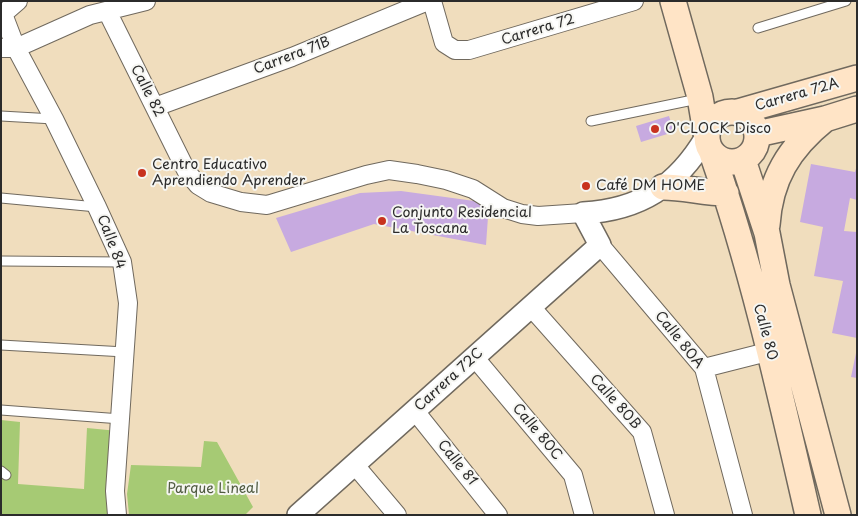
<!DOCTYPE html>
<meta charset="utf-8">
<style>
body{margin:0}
#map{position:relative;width:858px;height:516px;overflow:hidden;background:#f0ddbd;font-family:"Playpen Sans",sans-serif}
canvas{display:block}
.frame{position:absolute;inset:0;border:2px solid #2b2b2b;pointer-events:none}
</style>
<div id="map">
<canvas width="858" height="516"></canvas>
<div class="frame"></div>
</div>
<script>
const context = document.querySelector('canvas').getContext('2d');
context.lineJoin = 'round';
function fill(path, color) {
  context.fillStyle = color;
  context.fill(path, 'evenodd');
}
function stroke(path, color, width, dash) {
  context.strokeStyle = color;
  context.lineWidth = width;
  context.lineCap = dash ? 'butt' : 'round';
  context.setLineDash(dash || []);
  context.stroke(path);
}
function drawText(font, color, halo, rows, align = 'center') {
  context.font = font + ' "Playpen Sans",sans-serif';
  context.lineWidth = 4;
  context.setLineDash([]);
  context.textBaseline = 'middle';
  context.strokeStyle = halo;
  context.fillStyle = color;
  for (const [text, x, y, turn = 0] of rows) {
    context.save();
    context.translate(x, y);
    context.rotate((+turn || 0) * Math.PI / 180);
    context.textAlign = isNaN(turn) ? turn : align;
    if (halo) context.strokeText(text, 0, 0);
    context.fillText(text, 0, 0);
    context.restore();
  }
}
fill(new Path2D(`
 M1 420 20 422 18 484 84 489 87 428 118 431 107 515H1Z
 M204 441 217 442 253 507 245 515H129L127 494 131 465 201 467Z`), '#a6ca74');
fill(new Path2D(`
 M669 116 674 132 641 142 636 126Z
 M811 164 855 172 857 165V200L850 198 844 231 857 232V338L832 333 843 281 814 276 823 227 800 222Z
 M401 191 489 203 486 245 374 224 291 252 276 218 360 193Z
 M856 353H857V378L851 377Z`), '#c7aae0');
const service = new Path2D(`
 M758 28 846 1
 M1 116 54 119
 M591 121 688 101 698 98
 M1 198 97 207
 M1 261 122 262
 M1 345 125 352
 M1 410 121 419
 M1 471 6 475`);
const minor = new Path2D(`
 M18 1 3 14 16 48 54 119 97 207 122 262 128 303 115 491 117 515
 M432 1 444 43 455 50H469L634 1
 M107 11 187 172 198 185 211 193 241 202 267 205 366 175 389 170 417 174 446 180 473 189 503 208 522 214 538 216 583 213
 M1 48H16L90 15 146 1
 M155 107 292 57 428 1
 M600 245 704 368 743 515
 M531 307 642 432 665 515
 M475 358 573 475 584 515
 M704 368 771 351 780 347
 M415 411 498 515
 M354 464 397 515`);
const tertiary = new Path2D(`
 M298 515 600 245 583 213C640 210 677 186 706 137`);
const secondary = new Path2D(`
 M673 1 700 97 706 133
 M707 137a25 25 0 1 1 50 0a25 25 0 1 1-50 0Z
 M738 112 857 78
 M757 134 825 119 857 109
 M712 153C753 271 780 393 808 515
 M743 160 767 233 777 285 838 515
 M663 187C684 187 704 193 726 193
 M767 225C770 179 789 148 825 119`);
stroke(service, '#70695e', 11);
stroke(minor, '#70695e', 20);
stroke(tertiary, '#70695e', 24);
stroke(secondary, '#70695e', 28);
stroke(service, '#fff', 9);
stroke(minor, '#fff', 18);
stroke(tertiary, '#fff', 21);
stroke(secondary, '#ffe4c6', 25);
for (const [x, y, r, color] of [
 [655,129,5,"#c8321e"],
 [142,173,5,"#c8321e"],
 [586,186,5,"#c8321e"],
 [382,221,5,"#c8321e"]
]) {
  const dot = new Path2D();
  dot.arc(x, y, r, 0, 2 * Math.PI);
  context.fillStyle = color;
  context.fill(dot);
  stroke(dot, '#f6f6f2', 2);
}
drawText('14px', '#2b2b2b', '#f6f6f2', [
 ["Carrera 72",538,30,-17],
 ["Carrera 71B",292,56,-21],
 ["Calle 82",147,91,63],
 ["Carrera 72A",797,95,-16],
 ["Calle 84",111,242,69],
 ["Calle 80",765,332,75],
 ["Calle 80A",679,340,51],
 ["Carrera 72C",449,380,-42],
 ["Calle 80B",615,402,48],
 ["Calle 80C",537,432,50],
 ["Calle 81",457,463,51]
]);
drawText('14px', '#2b2b2b', '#f6f6f2', [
 ["O'CLOCK Disco",665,129],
 ["Centro Educativo",152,165],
 ["Aprendiendo Aprender",152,181],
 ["Café DM HOME",596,186],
 ["Conjunto Residencial",392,213],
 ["La Toscana",392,229]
], 'left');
drawText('14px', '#505b41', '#f6f6f2', [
 ["Parque Lineal",213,489]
]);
</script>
